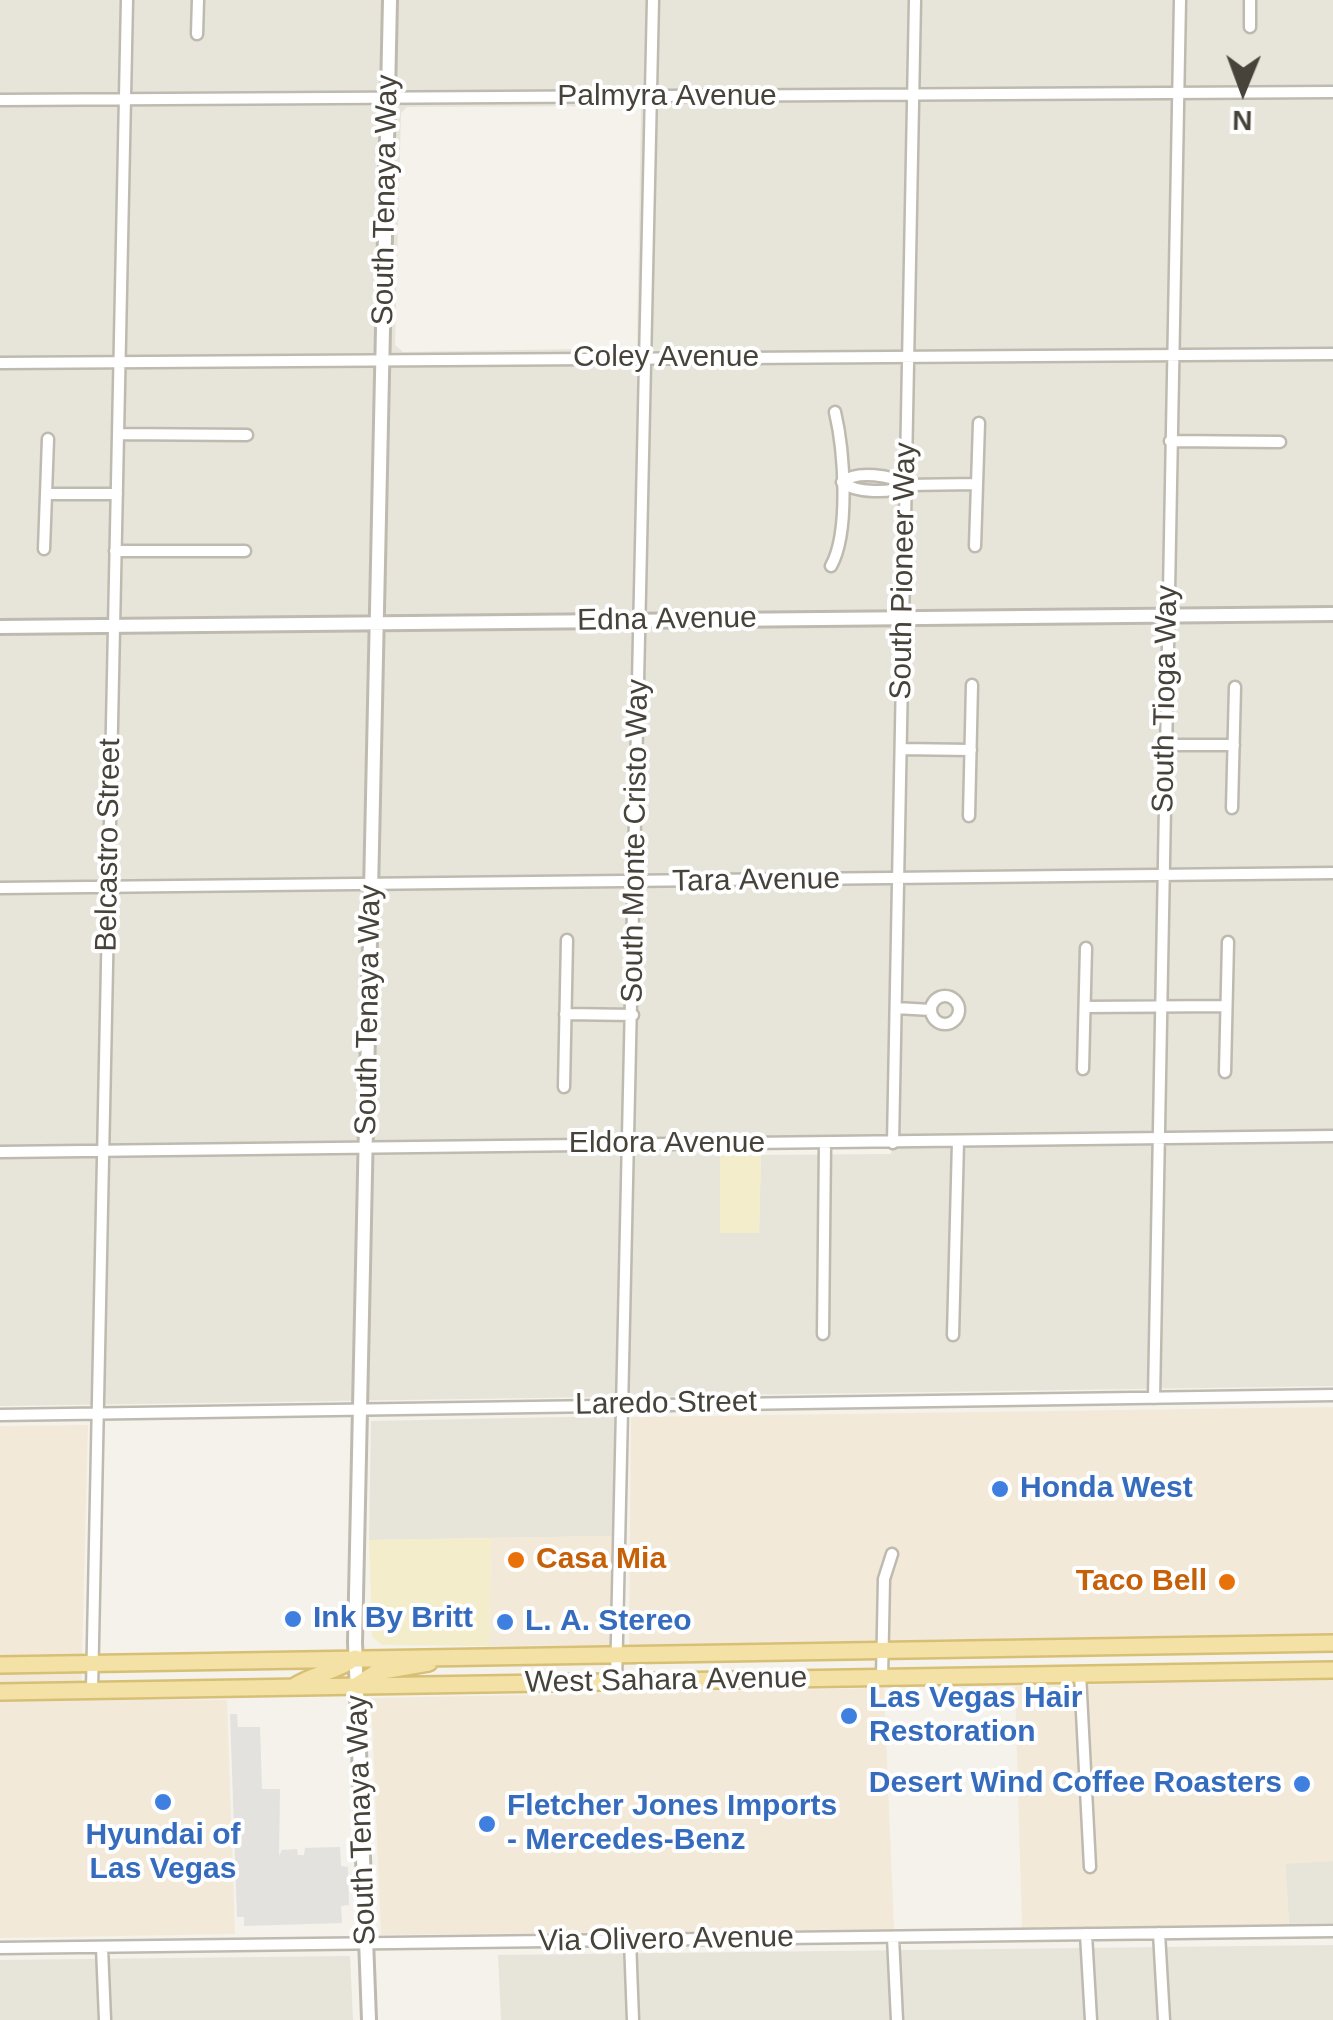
<!DOCTYPE html>
<style>
body{margin:0}
#map{position:relative;width:1333px;height:2020px;overflow:hidden;background:#f4f2eb;font-family:Helvetica,sans-serif}
canvas{display:block}
.north{position:absolute;left:1193px;top:40px;width:100px;height:100px;-webkit-text-stroke:8px #fff;paint-order:stroke;rotate:181deg;font-size:28px;font-weight:700;line-height:40px;text-align:center;color:#47433a}
.north::after{content:'';display:block;margin:auto;width:35px;height:45px;background:#47433a;clip-path:polygon(50% 0,100% 100%,50% 72%,0 100%)}
</style>
<div id="map">
<canvas width="1333" height="2020"></canvas>
<div class="north">N</div>
</div>
<script>
const context = document.querySelector('canvas').getContext('2d');
context.lineJoin = 'round';
function fill(path, color) {
  context.fillStyle = color;
  context.fill(path, 'evenodd');
}
function stroke(path, color, width, dash) {
  context.strokeStyle = color;
  context.lineWidth = width;
  context.lineCap = dash ? 'butt' : 'round';
  context.setLineDash(dash || []);
  context.stroke(path);
}
function drawText(font, color, halo, rows, align = 'center') {
  context.font = font + ' Helvetica,sans-serif';
  context.lineWidth = 8;
  context.setLineDash([]);
  context.textBaseline = 'middle';
  context.strokeStyle = halo;
  context.fillStyle = color;
  for (const [text, x, y, turn = 0] of rows) {
    context.save();
    context.translate(x, y);
    context.rotate((+turn || 0) * Math.PI / 180);
    context.textAlign = isNaN(turn) ? turn : align;
    if (halo) context.strokeText(text, 0, 0);
    context.fillText(text, 0, 0);
    context.restore();
  }
}
fill(new Path2D(`
 M0 0H1333V1386L0 1406ZM641 106 637 348 403 352 395 345 401 113 407 107ZM893 1135 891 1154 761 1155 759 1232 721 1233V1136Z
 M615 1416 613 1536 369 1540 371 1421Z
 M1333 1861V1923L1289 1924 1285 1863Z
 M1333 1945V2020H501L498 1955Z
 M350 1956 353 2020H0V1960Z`), '#e7e4da');
fill(new Path2D(`
 M1333 1407V1633L629 1645 631 1417Z
 M88 1425 81 1699 227 1700 235 1934 0 1938V1426Z
 M613 1536 609 1645 489 1646 491 1538Z
 M1333 1680V1861L1285 1864 1289 1924 1022 1928 1015 1686Z
 M884 1688 894 1929 381 1935 371 1698Z`), '#f3e9d9');
fill(new Path2D(`
 M720 1155H761L759 1233H720Z
 M491 1538 489 1646 382 1645 372 1637 369 1540Z`), '#f3edcc');
fill(new Path2D(`
 M230 1714H237L238 1727H260L262 1789H280L279 1856 282 1850 297 1849 298 1855H304L305 1848 340 1847 341 1866 348 1867 349 1905 341 1906 342 1923 244 1926V1917H237Z`), '#e3e2df');
const minor = new Path2D(`
 M1250 27V0
 M197 34 198 0
 M0 100 1333 92
 M0 363 1333 354
 M118 434 247 435
 M1170 441 1280 442
 M842 482C855 493 891 494 906 485L977 484
 M842 482C857 470 892 475 906 485
 M46 494H117
 M975 546 979 423
 M44 549 48 439
 M115 551H245
 M831 566C850 532 844 450 835 412
 M1165 745H1234
 M901 749 971 750
 M1232 808 1235 687
 M969 816 972 685
 M0 888 1333 873
 M931 1010a14 14 0 1 1 28 0a14 14 0 1 1-28 0Z
 M1085 1007 1226 1006
 M896 1008 931 1010
 M565 1014 633 1015
 M1083 1069 1086 948
 M1225 1072 1228 942
 M564 1087 567 940
 M893 1143 915 0
 M0 1152 1333 1136
 M823 1334 825 1143
 M953 1335 958 1142
 M1154 1398 1180 0
 M0 1415 1333 1395
 M1080 1674 1090 1867
 M882 1678 884 1579 892 1554
 M616 1682 653 0
 M92 1690 127 0
 M1159 1933 1164 2020
 M1086 1934 1091 2020
 M893 1937 897 2020
 M630 1940 633 2020
 M102 1947 105 2020
 M0 1948 1333 1931`);
const tertiary = new Path2D(`
 M0 627 1333 614
 M369 2020 355 1642 390 0`);
const primary = new Path2D(`
 M0 1665 1333 1643
 M357 1685 377 1672 429 1663
 M293 1687C314 1673 335 1673 355 1658
 M0 1692 1333 1670`);
stroke(minor, '#bebaaf', 15);
stroke(tertiary, '#bebaaf', 18);
stroke(primary, '#d7bf76', 20);
stroke(minor, '#fff', 10);
stroke(tertiary, '#fff', 12);
stroke(primary, '#f3e1a5', 15);
for (const [x, y, r, color] of [
 [1000,1489,10,"#3f7fe0"],
 [516,1560,10,"#e8710a"],
 [1227,1582,10,"#e8710a"],
 [293,1619,10,"#3f7fe0"],
 [505,1622,10,"#3f7fe0"],
 [849,1716,10,"#3f7fe0"],
 [1302,1784,10,"#3f7fe0"],
 [163,1802,10,"#3f7fe0"],
 [487,1824,10,"#3f7fe0"]
]) {
  const dot = new Path2D();
  dot.arc(x, y, r, 0, 2 * Math.PI);
  context.fillStyle = color;
  context.fill(dot);
  stroke(dot, '#fff', 4);
}
drawText('30px', '#47433a', '#fff', [
 ["Palmyra Avenue",667,97],
 ["South Tenaya Way",386,200,-89],
 ["Coley Avenue",666,358],
 ["South Pioneer Way",904,571,-89],
 ["Edna Avenue",667,620,-1],
 ["South Tioga Way",1166,699,-89],
 ["South Monte Cristo Way",636,841,-89],
 ["Belcastro Street",109,845,-89],
 ["Tara Avenue",756,881,-1],
 ["South Tenaya Way",369,1010,-89],
 ["Eldora Avenue",667,1144],
 ["Laredo Street",666,1404,-1],
 ["West Sahara Avenue",666,1681,-1],
 ["South Tenaya Way",362,1820,-92],
 ["Via Olivero Avenue",666,1940,-1]
]);
drawText('bold 30px', '#366cbe', '#fff', [
 ["Honda West",1020,1489],
 ["Ink By Britt",313,1619],
 ["L. A. Stereo",525,1622],
 ["Las Vegas Hair",869,1699],
 ["Restoration",869,1733],
 ["Desert Wind Coffee Roasters",1282,1784,"right"],
 ["Fletcher Jones Imports",507,1807],
 ["- Mercedes-Benz",507,1841],
 ["Hyundai of",163,1836,"center"],
 ["Las Vegas",163,1870,"center"]
], 'left');
drawText('bold 30px', '#c56008', '#fff', [
 ["Casa Mia",536,1560],
 ["Taco Bell",1207,1582,"right"]
], 'left');
</script>
